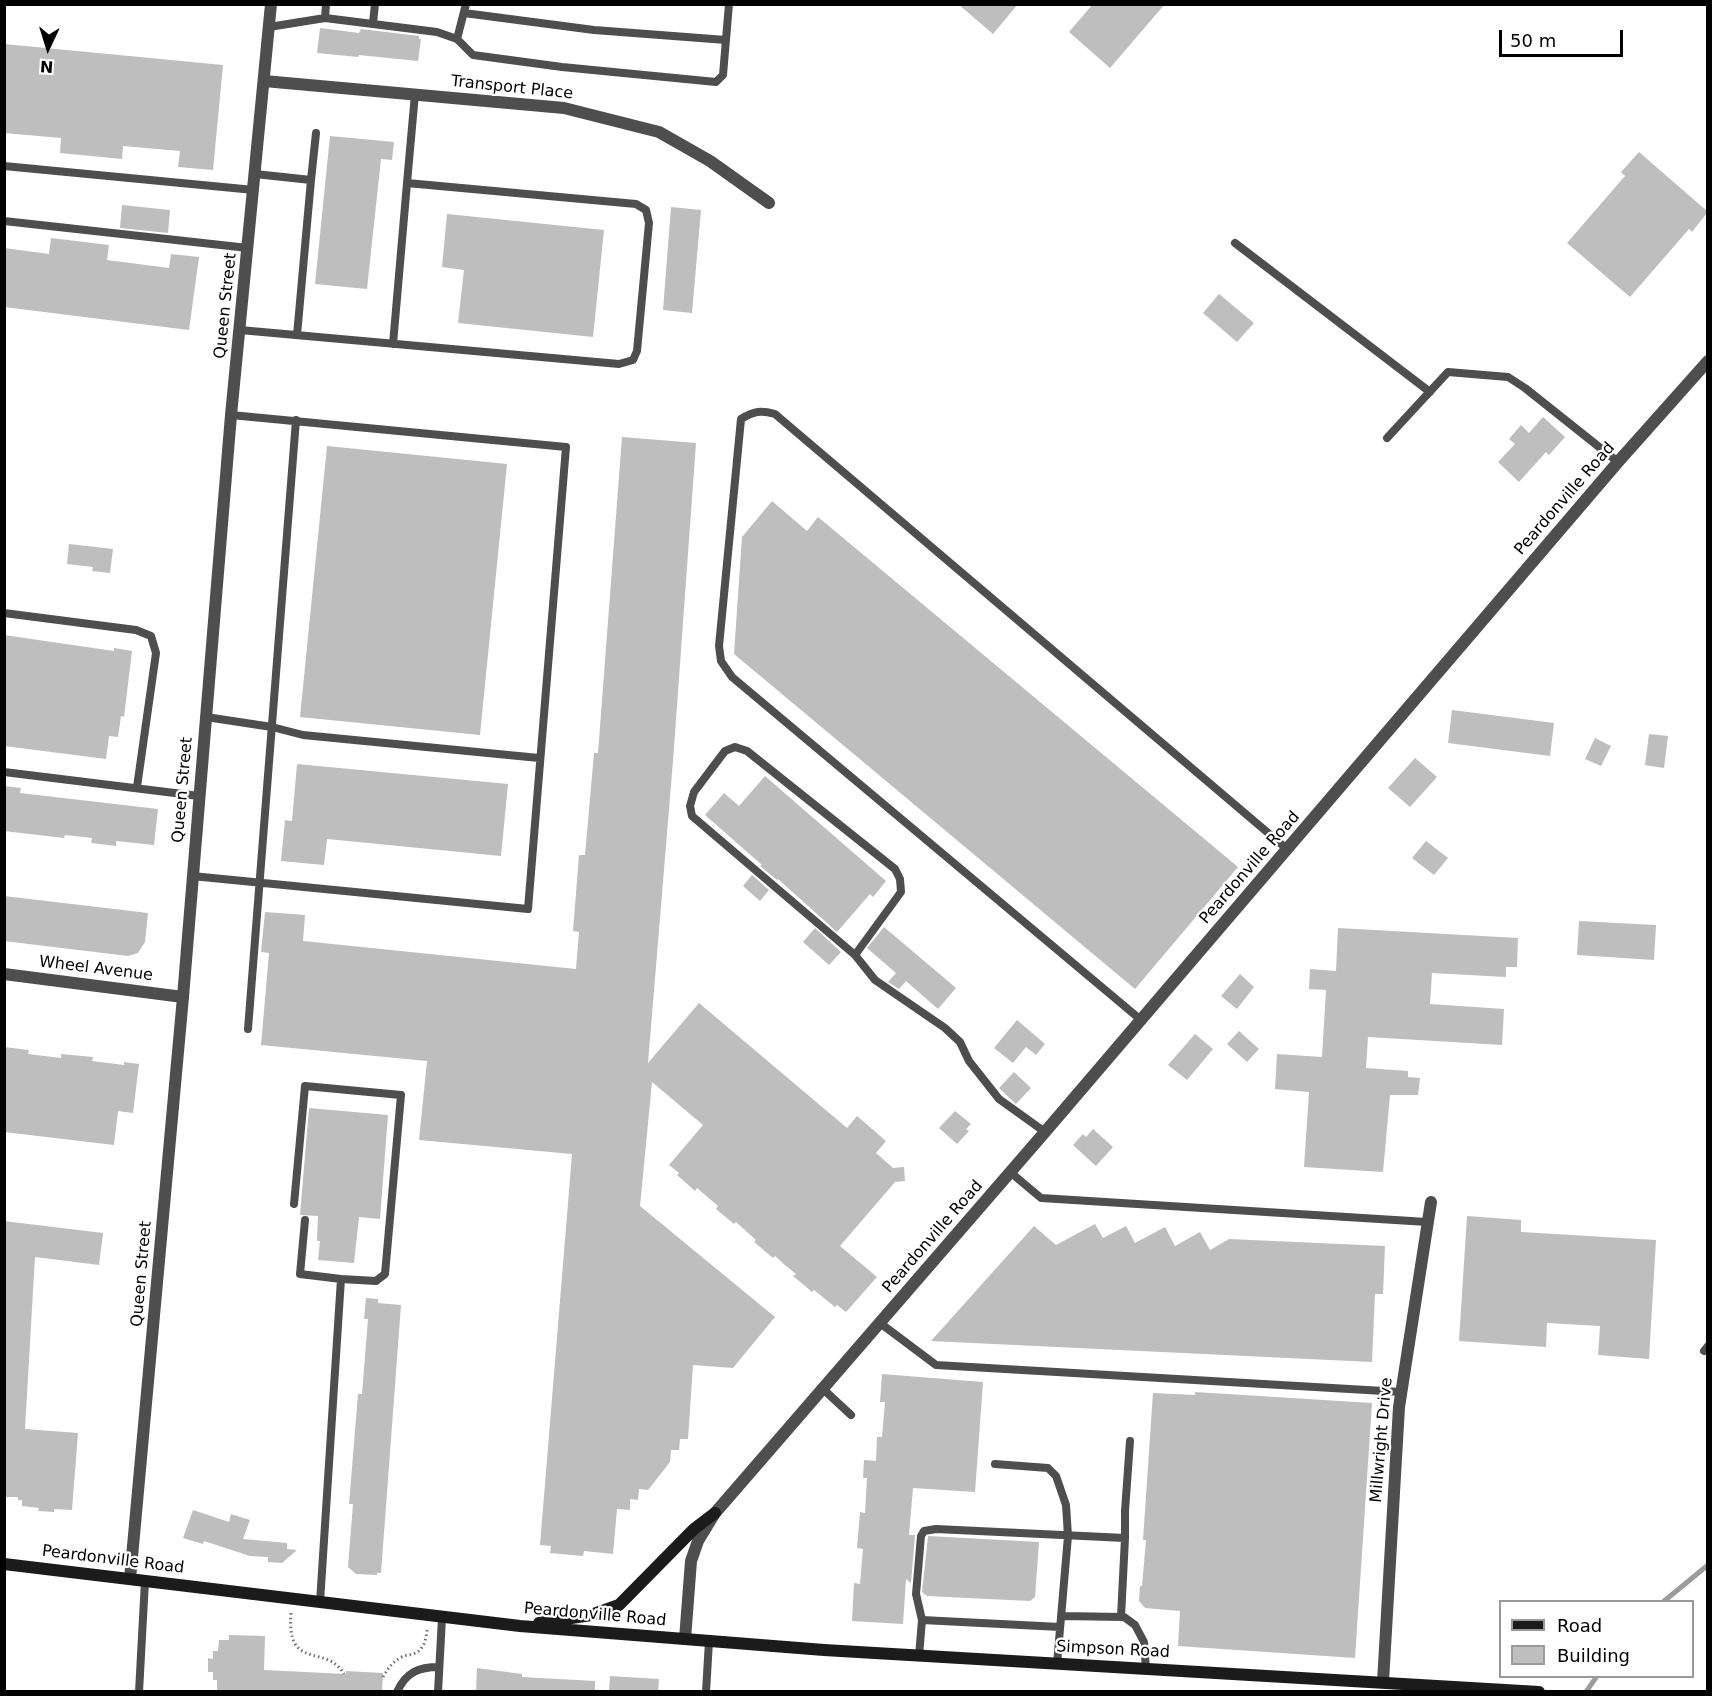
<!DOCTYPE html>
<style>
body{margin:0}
#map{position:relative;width:1712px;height:1696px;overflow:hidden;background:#fff;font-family:"DejaVu Sans",sans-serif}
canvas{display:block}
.frame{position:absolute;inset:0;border:6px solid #000;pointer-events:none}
.legend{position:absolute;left:1499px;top:1600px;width:195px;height:78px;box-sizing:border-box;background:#fff;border:2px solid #999;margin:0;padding:8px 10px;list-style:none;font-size:18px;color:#000}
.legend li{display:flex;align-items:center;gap:12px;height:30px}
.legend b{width:30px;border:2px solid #999}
.north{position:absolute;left:18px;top:18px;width:60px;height:60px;-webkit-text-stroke:4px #fff;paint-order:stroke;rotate:184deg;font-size:16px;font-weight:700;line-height:24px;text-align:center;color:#000}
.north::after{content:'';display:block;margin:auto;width:21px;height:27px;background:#000;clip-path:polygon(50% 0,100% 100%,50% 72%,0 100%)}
.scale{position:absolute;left:1499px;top:30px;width:124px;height:27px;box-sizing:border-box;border:3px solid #000;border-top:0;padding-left:8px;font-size:18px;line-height:21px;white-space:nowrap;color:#000;-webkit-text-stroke:4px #fff;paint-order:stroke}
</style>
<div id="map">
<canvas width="1712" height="1696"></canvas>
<div class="frame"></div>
<ul class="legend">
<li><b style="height:8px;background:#1b1b1b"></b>Road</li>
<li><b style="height:16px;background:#bebebe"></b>Building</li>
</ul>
<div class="north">N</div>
<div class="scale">50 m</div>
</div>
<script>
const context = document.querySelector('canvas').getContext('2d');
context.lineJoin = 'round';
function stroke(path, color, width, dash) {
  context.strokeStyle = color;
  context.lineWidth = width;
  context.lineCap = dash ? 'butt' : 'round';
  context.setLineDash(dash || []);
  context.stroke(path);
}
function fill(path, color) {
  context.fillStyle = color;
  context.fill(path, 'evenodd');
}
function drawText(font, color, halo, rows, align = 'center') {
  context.font = font + ' "DejaVu Sans",sans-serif';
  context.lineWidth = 4.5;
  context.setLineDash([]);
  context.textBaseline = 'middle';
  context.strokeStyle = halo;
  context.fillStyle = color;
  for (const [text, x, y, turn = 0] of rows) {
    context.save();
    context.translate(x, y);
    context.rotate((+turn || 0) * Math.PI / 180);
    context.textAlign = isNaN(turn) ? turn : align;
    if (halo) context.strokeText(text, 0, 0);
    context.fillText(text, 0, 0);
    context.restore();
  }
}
stroke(new Path2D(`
 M1663 1602 1708 1565
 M1586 1692 1597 1676`), '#9c9c9c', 5);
fill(new Path2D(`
 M958 4H1018L993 34Z
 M1093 4H1165L1110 68 1069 32Z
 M320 28 359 33 361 29 419 36V39H421L418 61 359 55 358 57 317 53Z
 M4 44 223 65 213 170 178 167 180 151 123 146 122 159 60 153 61 138 4 133Z
 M330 136 394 142 392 160 381 159 367 289 315 284Z
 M1639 152 1707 211V213L1692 232 1689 229 1630 297 1567 243 1625 176 1621 172Z
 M122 205 170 210 168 233 120 228Z
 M671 207 701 210 692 313 663 310Z
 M447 214 604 230 593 337 458 323 464 270 442 267Z
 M51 238 109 245 107 260 169 268 171 254 199 257 189 330 4 307V248L49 254Z
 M1219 294 1254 323 1237 342 1203 313Z
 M1543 417 1565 437 1549 455 1546 452 1519 482 1498 462 1515 444 1509 439 1521 425 1529 433Z
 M622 437 696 443 673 761 648 1063 699 1003 847 1128 857 1116 886 1141 876 1153 893 1168 904 1167 905 1181 895 1182 840 1246 877 1277 846 1312 837 1305 835 1307 814 1290 812 1292 793 1276 796 1274 785 1265 775 1256 773 1258 754 1242 756 1240 736 1222 734 1224 716 1209 718 1206 697 1188 695 1191 677 1175 679 1173 669 1165 703 1125 652 1082 640 1206 775 1317 733 1368 693 1365 688 1439H680L679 1450H671L670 1462 648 1490 639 1489 638 1500 630 1499V1510L617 1509 613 1554 584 1551 583 1556 550 1553 551 1546 540 1545 572 1154 419 1140 427 1061 261 1045 269 953 261 952 265 912 305 915 303 941 576 969 579 932 573 931 579 855H585L594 753H598Z
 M327 446 507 464 480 735 300 717Z
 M772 501 807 531 818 517 1238 867 1135 989 734 654 742 537Z
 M69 544 113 549 110 573 92 571 93 567 67 564Z
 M4 635 114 651V648L132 651 124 717 121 716 118 737 109 736 106 759 4 746Z
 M1452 710 1554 723 1550 756 1448 743Z
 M1649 734 1668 736 1664 768 1645 765Z
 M1595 738 1611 746 1601 766 1585 759Z
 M1415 758 1437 777 1410 807 1388 788Z
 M297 764 508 784 501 856 327 839 324 865 281 861 285 820 292 821Z
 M765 776 886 881 873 897 870 894 837 932 778 879 777 880 760 866 762 865 705 815 724 793 739 806Z
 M4 786 21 788 20 793 158 809 154 845 116 841V846L91 843 92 838 65 835 64 838 4 831Z
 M1426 841 1448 858 1434 875 1412 858Z
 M752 875 769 890 760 901 743 886Z
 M4 896 148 913 145 942 138 953 128 956 4 941Z
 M1579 921 1656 925 1654 960 1577 955Z
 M884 927 956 988 938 1009 906 981 899 989 888 982 896 973 867 948Z
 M815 928 841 952 829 965 803 942Z
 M1338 928 1518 938 1517 967H1506V977L1432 973 1430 1004 1504 1009 1502 1045 1368 1037 1366 1068 1408 1071V1077L1420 1078 1418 1095H1390L1383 1172 1304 1167 1309 1092 1275 1089 1277 1054 1322 1057 1326 990 1309 989 1310 969 1336 971Z
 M1240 974 1254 987 1237 1009 1221 996Z
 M1017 1020 1045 1044 1036 1055 1026 1047 1013 1063 994 1048Z
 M1239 1031 1259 1049 1247 1062 1227 1044Z
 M1195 1034 1213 1049 1187 1080 1168 1065Z
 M4 1047 29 1050 28 1054 61 1058V1054L93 1057 92 1061 124 1065V1062L139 1064 133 1113 118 1111 114 1145 4 1132Z
 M1014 1072 1031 1088 1016 1104 999 1088Z
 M309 1108 388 1115 380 1219 359 1217 354 1263 318 1260 320 1241H317L318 1216 300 1215Z
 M955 1111 971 1124 966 1129 969 1131 957 1144 939 1128Z
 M1093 1129 1113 1147 1096 1166 1073 1145 1083 1134 1086 1137Z
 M1467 1216 1521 1220V1232L1656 1240 1649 1359 1598 1355 1600 1326 1547 1323 1546 1347 1459 1341Z
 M4 1221 103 1233 99 1265 35 1257 25 1429 78 1433 72 1510 54 1509V1512L38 1511 39 1508 22 1506V1500H18V1497H4Z
 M1095 1224 1103 1238 1126 1226 1135 1243 1165 1227 1175 1246 1200 1232 1210 1250 1229 1239 1385 1246 1383 1294H1375L1372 1362 931 1341 1034 1226 1056 1245Z
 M366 1298 378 1299V1303L401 1305 381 1573H377V1575L356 1574 348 1567 353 1504H349L358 1394H362L368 1319H364Z
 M882 1374 983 1382 975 1492 913 1488 909 1535H915L911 1583 906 1579 903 1624 852 1621 854 1583 860 1584 863 1549 857 1548 860 1512 865 1513 867 1478H863L864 1460 876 1461 877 1437H882L885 1402H880Z
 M1195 1392 1372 1403 1355 1658 1178 1646 1180 1611 1145 1608 1139 1601 1140 1586H1142L1146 1540H1143L1153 1393 1195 1395Z
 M193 1510 229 1522 231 1514 250 1520 243 1539 287 1543V1549L297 1550 282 1563 268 1562V1557L250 1556 204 1541 203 1544 183 1538Z
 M928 1536 1039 1542 1035 1597 1030 1601 927 1596 922 1592Z
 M229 1635 265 1636 264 1670 346 1674V1671L383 1673 382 1692H217V1680H213V1672H208V1658L213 1659V1651H218L219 1640H229Z
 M477 1668 522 1674V1677L595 1681V1692H476Z
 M610 1676 659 1679 658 1692H609Z`), '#bebebe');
stroke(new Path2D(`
 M291 1613C286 1672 326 1643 344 1674
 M383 1677C388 1668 394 1660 404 1656 407 1655 410 1655 413 1654 424 1650 426 1640 427 1630`), '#707070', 3, [1.5, 3]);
stroke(new Path2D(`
 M326 4 325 18 437 32 457 39 466 4
 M464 13 594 30 726 40
 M373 23 375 4
 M269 27 325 18
 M457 39 473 55 562 67 716 82 723 75 729 4
 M4 166 254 190
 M255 174 311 180 297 335
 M311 180 316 133
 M4 221 248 248
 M1235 243 1430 392
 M240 330 619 364 633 360 637 351 649 223 646 210 636 204 407 183 415 94
 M393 344 407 183
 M1387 438 1448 372 1508 377 1525 388 1618 462
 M4 613 136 630 151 636 156 653 137 787
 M206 717 272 727 303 735 539 758
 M4 772 199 796
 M192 876 528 909 566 447 231 415
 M855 955 901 892 900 879 895 869 747 751 735 747 725 751 694 792 690 806 692 816 855 955 875 980 945 1028 960 1042 969 1061 999 1099 1045 1132
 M1141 1020 732 677 721 661 719 646 741 419C754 411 761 410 775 414L1287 849
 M248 1029 296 420
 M1010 1172 1041 1198 1427 1222
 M294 1204 305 1086 401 1095 385 1274 376 1281 341 1279 320 1602
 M305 1220 300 1274 341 1279
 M880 1323 936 1365 1401 1392
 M1704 1351 1708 1346
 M823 1389 851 1415
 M995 1464 1048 1468 1056 1476 1066 1505 1068 1536 1057 1664
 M1125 1538V1511L1130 1441
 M1061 1616 1124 1617 1135 1625 1144 1642 1146 1669
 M922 1620 916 1594 921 1536 924 1531 936 1529 1125 1538 1121 1617
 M919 1656 922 1620 1060 1627
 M139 1692 145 1581
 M397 1692C406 1672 419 1667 439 1667
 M438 1692 442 1618
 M706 1692 709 1641`), '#4e4e4e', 8);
stroke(new Path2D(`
 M264 81 564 108 659 132 710 161 769 203
 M4 974 183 997
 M1383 1682 1399 1407 1431 1202`), '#4e4e4e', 12);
stroke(new Path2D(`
 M130 1579 183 997 231 415 271 4
 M685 1639 691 1561 698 1541 715 1513 1045 1132 1618 462 1708 361`), '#4e4e4e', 12);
stroke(new Path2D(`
 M4 1564 520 1626 824 1650 1539 1692
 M539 1623 591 1615 619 1605 694 1529 715 1513`), '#1b1b1b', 12);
drawText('16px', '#000', '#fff', [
 ["Transport Place",512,88,6],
 ["Queen Street",226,306,-84],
 ["Peardonville Road",1565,499,-49],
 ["Queen Street",183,790,-85],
 ["Peardonville Road",1250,868,-49],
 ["Wheel Avenue",96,969,7],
 ["Peardonville Road",933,1237,-49],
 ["Queen Street",142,1274,-85],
 ["Millwright Drive",1382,1440,-85],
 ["Peardonville Road",113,1560,7],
 ["Peardonville Road",595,1615,5],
 ["Simpson Road",1113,1650,3]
]);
</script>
